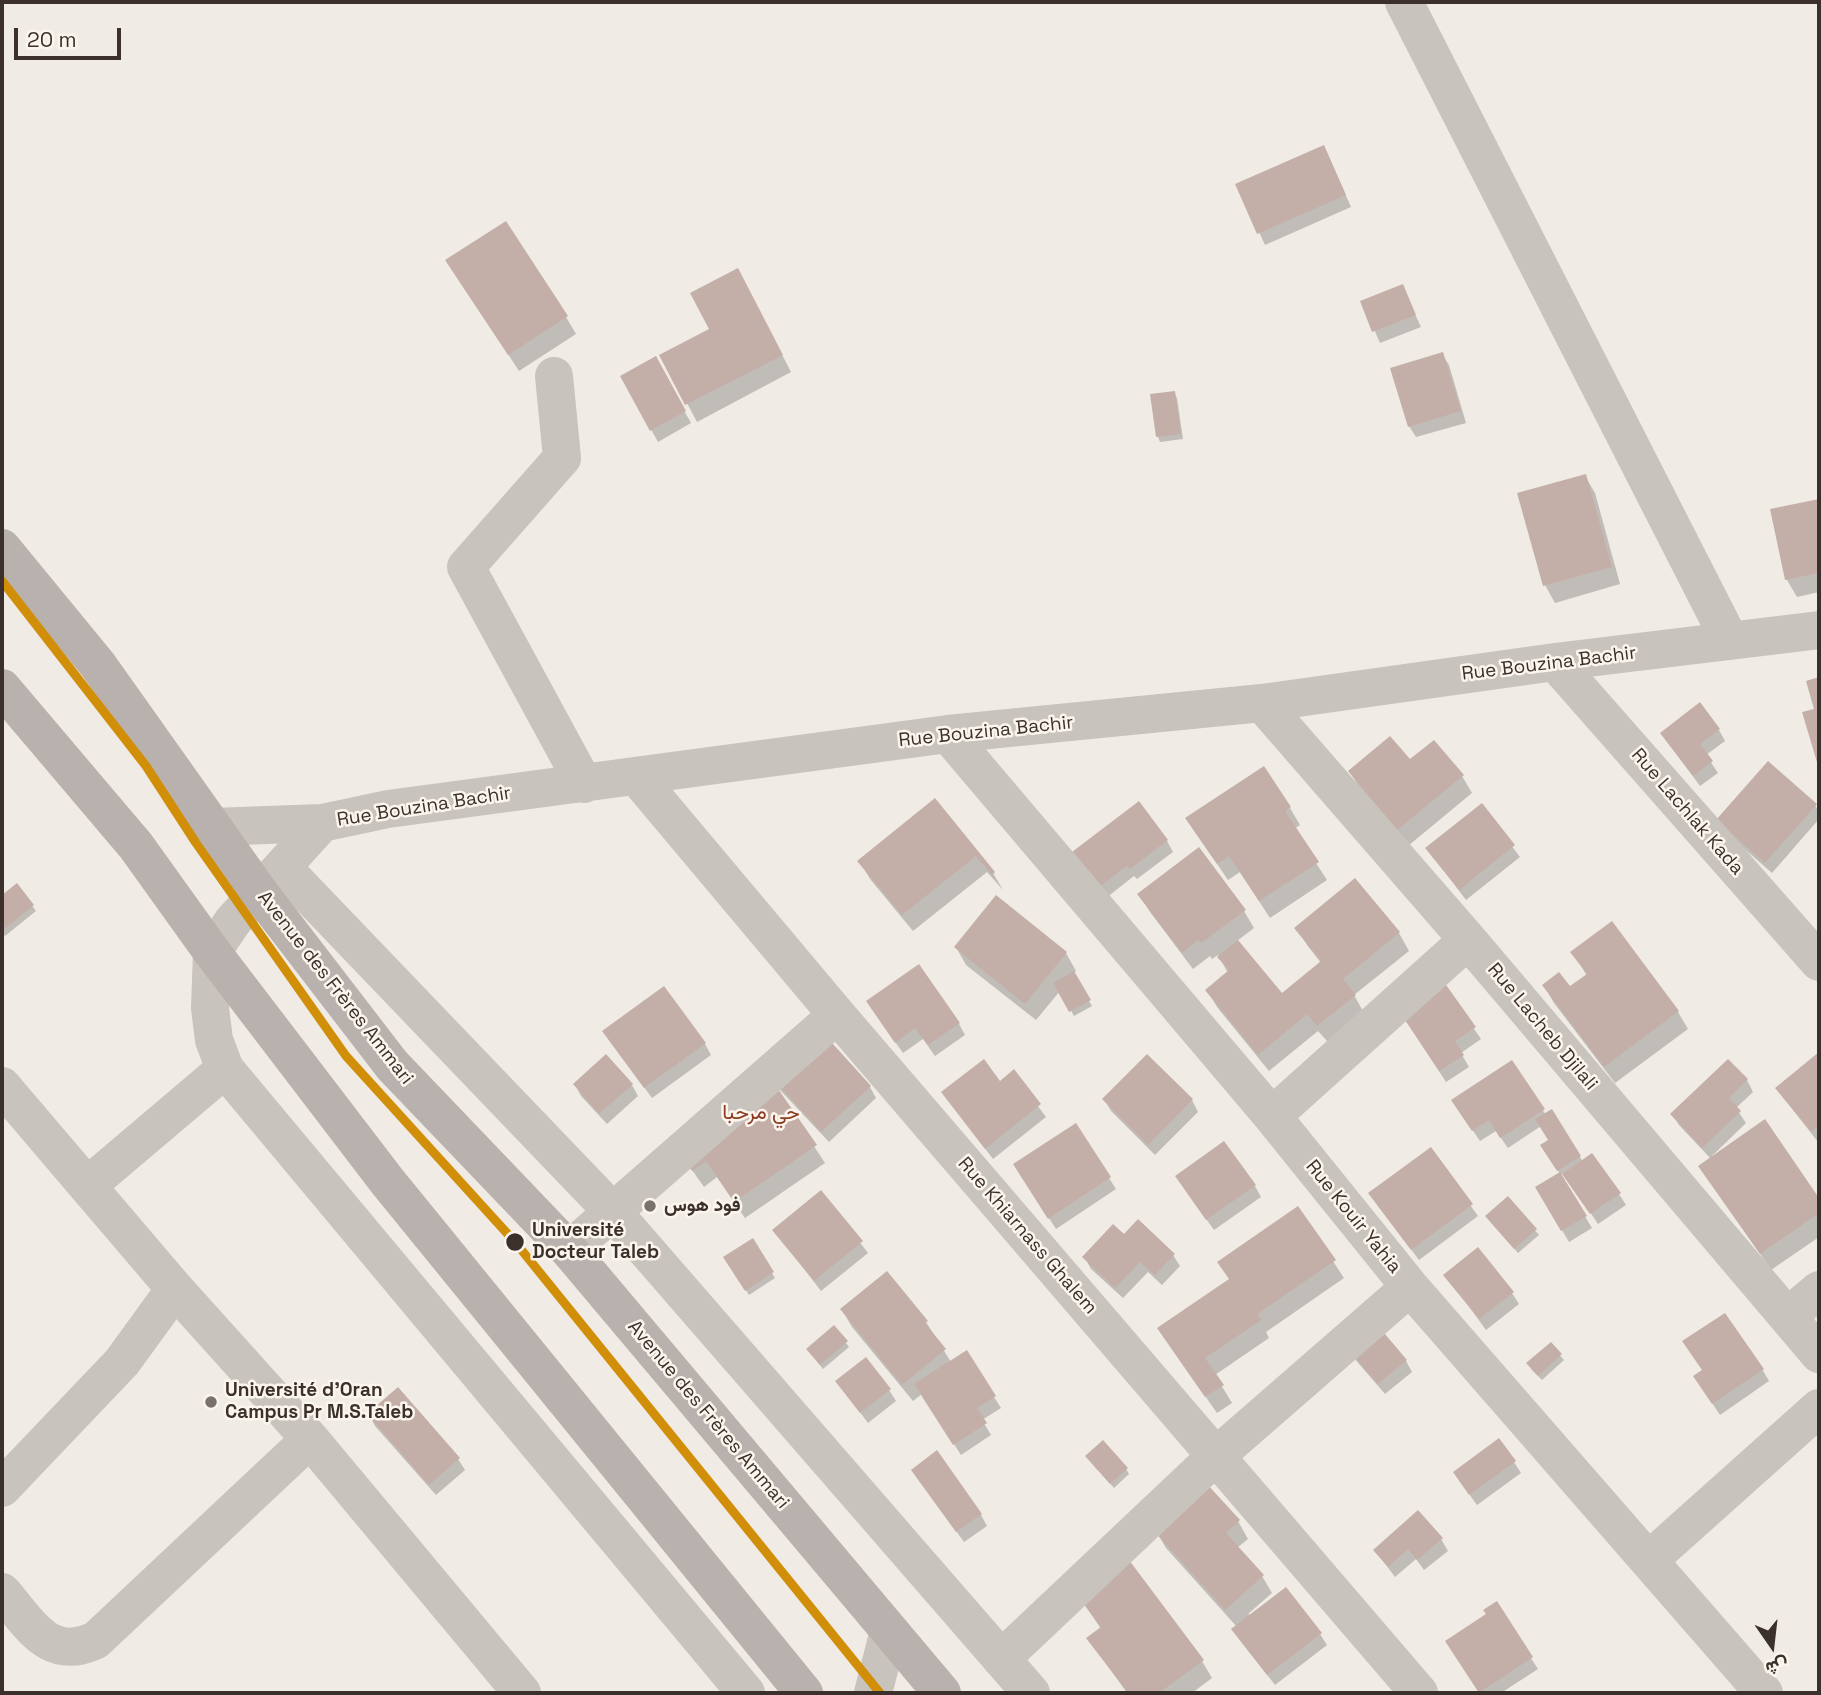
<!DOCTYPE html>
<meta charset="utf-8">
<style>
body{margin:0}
#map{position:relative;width:1821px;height:1695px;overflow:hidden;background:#f0ebe5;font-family:"Space Grotesk",Vazirmatn,sans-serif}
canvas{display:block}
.frame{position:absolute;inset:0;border:4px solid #3b302b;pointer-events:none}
.north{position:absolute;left:1737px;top:1611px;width:70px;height:70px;-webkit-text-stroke:5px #fbf5ee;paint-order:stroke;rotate:166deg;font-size:19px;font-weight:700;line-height:28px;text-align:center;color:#3b302b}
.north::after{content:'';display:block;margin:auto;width:24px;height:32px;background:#3b302b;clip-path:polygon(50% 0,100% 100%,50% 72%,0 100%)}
.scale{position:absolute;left:14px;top:28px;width:107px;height:32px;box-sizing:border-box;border:4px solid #3b302b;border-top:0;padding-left:9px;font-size:21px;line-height:24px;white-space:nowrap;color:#3b302b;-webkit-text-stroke:5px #fbf5ee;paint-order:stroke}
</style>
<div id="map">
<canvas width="1821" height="1695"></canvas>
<div class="frame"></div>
<div class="north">ش</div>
<div class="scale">20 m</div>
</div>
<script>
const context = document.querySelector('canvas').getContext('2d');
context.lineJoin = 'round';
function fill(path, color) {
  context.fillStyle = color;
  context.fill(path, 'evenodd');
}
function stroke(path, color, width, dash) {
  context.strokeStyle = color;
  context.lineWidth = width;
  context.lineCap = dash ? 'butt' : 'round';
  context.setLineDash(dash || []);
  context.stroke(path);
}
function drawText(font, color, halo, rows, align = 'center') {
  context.font = font + ' "Space Grotesk",Vazirmatn,sans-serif';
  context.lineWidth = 5;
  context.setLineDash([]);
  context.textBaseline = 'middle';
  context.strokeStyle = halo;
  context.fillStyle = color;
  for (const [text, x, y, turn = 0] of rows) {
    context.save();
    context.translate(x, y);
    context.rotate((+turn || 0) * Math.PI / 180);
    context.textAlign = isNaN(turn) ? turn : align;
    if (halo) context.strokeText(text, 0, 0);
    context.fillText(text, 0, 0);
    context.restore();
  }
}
fill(new Path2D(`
 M1329 158 1351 207 1265 245 1237 185Z
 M458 278 566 317 576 334 519 371Z
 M1402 286 1421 327 1380 343 1362 302Z
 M747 287 791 372 697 422 662 356 712 330Z
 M1442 354 1449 365 1466 423 1416 437 1409 426Z
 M655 359 691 423 658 442 622 377Z
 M1174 393 1177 398 1183 439 1160 442 1158 437 1152 396Z
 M1585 476 1595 493 1620 584 1555 603 1545 585Z
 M1819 501V592L1797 597 1787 580 1772 511Z
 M1719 730 1725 741 1706 755 1718 773 1700 786 1669 744Z
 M1410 762 1462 776 1472 793 1408 846 1360 789 1350 772Z
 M935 801 993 873 1003 890 987 872 913 931 870 879 860 862Z
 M1481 805 1520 857 1466 900 1427 848Z
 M1815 805 1819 812V819L1772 873 1724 831Z
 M1290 808 1300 825 1294 829 1327 880 1270 918 1240 872 1228 880 1198 836Z
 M1167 841 1173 852 1137 879 1134 876 1106 898 1081 864Z
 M1355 881 1399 933 1409 951 1354 995 1364 1013 1328 1042 1318 1031 1269 1071 1217 1007 1207 990 1228 973 1218 955 1212 959 1210 956 1193 969 1150 912 1140 895 1244 911 1254 928 1237 941 1282 996 1321 963 1307 945 1297 928Z
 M17 885 36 911 5 936 2 931V897Z
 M996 897 1066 953 1076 971 1073 974 1092 1006 1074 1016 1060 991 1036 1020 966 965 956 947Z
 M1573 952 1678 1012 1688 1029 1615 1083 1554 1003 1544 986 1570 988 1587 976Z
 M1429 963 1481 1039 1461 1053 1469 1067 1446 1082 1394 1002Z
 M875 1013 959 1024 965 1035 935 1056 923 1039 903 1053Z
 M822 1036 870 1087 876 1098 829 1142 781 1091 775 1080Z
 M611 1042 705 1044 711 1055 652 1098Z
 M1819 1054V1142H1818L1777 1089Z
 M1147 1056 1192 1100 1198 1112 1155 1155 1111 1111 1104 1099Z
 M1728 1061 1747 1080 1753 1092 1736 1108 1746 1123 1712 1156 1713 1157 1765 1122 1819 1201V1237L1771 1270 1700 1166 1711 1159 1679 1125 1672 1114Z
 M1512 1062 1546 1115 1551 1111 1583 1162 1619 1194 1626 1205 1598 1224 1564 1173 1560 1175 1592 1228 1569 1242 1537 1188 1560 1174 1542 1145 1550 1140 1541 1126 1508 1148 1496 1131 1480 1141 1460 1112Z
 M1013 1072 1046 1117 993 1159 943 1093 1000 1083Z
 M575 1084 632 1085 638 1096 607 1124 581 1096Z
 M774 1085 825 1163 745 1218 717 1177 704 1187 690 1167Z
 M1075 1125 1116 1189 1056 1229 1021 1175Z
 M1430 1149 1478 1216 1419 1260 1370 1194Z
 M1255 1186 1261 1197 1214 1230 1184 1188Z
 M821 1192 868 1253 821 1291 774 1230Z
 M1508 1198 1539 1235 1518 1253 1490 1221Z
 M1298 1208 1344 1278 1266 1332 1269 1338 1215 1375 1232 1403 1217 1413 1170 1346Z
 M1124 1236 1173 1255 1180 1266 1162 1285 1148 1272 1123 1298 1091 1269 1085 1258Z
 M752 1241 775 1278 749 1295 725 1257Z
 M1446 1275 1512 1293 1519 1304 1486 1330Z
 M842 1310 926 1322 951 1362 994 1397 1001 1408 982 1420 991 1435 961 1455 922 1394 913 1401 852 1327Z
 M834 1328 849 1347 823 1369 808 1350Z
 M1550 1344 1564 1360 1542 1380 1531 1369Z
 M1353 1357 1406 1361 1412 1372 1385 1394Z
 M1762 1369 1769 1381 1720 1415 1702 1388Z
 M837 1381 889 1390 896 1401 868 1423Z
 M369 1414 458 1459 465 1470 436 1495 375 1426Z
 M1090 1461 1126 1469 1129 1474 1114 1488Z
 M1514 1462 1521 1473 1477 1505 1461 1483Z
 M920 1481 981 1515 987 1526 964 1542Z
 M1238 1521 1248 1539 1237 1548 1262 1576 1272 1593 1248 1614 1320 1634 1327 1645 1275 1685 1240 1640 1237 1627 1166 1548 1156 1531Z
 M1441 1539 1448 1551 1424 1570 1416 1559 1395 1577 1375 1550Z
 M1081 1599 1202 1661 1212 1678 1192 1693H1127L1089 1639 1101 1629Z
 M1496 1604 1538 1669 1501 1693H1481L1454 1653Z`), '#0003');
fill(new Path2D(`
 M1324 145 1346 195 1257 234 1235 184Z
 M506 221 568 316 508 355 445 260Z
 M738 268 783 355 685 405 659 355 709 329 690 293Z
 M1403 284 1416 315 1372 332 1360 301Z
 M1443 352 1461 411 1408 427 1390 368Z
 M656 356 686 411 650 431 620 376Z
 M1175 391 1181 434 1156 437 1150 394Z
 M1586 474 1612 567 1543 586 1517 493Z
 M1819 499V573L1785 580 1770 509Z
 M1819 677V769L1802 712 1814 709 1806 681Z
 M1700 702 1720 729 1700 744 1713 761 1693 776 1660 733Z
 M1390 736 1410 759 1434 740 1464 775 1397 830 1348 771Z
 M1768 761 1817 804 1765 863 1716 820Z
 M1264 766 1291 807 1285 811 1319 862 1259 901 1229 856 1217 864 1185 818Z
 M935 798 995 872 992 875 976 856 902 915 857 861Z
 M1139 801 1168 840 1130 869 1127 866 1099 887 1072 852Z
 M1482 803 1515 845 1459 890 1425 848Z
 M1199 847 1246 910 1201 943 1198 940 1182 953 1137 894Z
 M1355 878 1400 932 1343 979 1356 995 1317 1026 1307 1014 1258 1055 1205 990 1229 970 1217 957 1238 940 1282 993 1321 961 1294 928Z
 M17 883 34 905 2 931V895Z
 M996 895 1067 952 1025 1004 954 947Z
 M1612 921 1679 1011 1604 1067 1542 985 1559 972 1570 986 1587 974 1570 952Z
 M1429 961 1476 1027 1455 1041 1464 1055 1439 1071 1385 990Z
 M919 964 960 1023 928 1045 915 1028 895 1043 866 1001Z
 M1074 971 1091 1000 1069 1012 1053 983Z
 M664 986 706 1043 644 1088 602 1031Z
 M823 1033 871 1086 821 1132 773 1079Z
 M1819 1052V1125L1811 1132 1775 1088Z
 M606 1054 633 1084 599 1114 573 1084Z
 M1147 1054 1193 1099 1148 1145 1102 1099Z
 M984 1059 1000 1081 1014 1069 1041 1104 985 1149 941 1092Z
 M1728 1059 1748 1079 1729 1098 1741 1111 1702 1148 1670 1114Z
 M1512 1060 1545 1109 1500 1138 1489 1120 1472 1131 1451 1100Z
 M774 1083 817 1145 734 1202 706 1161 692 1171 678 1150Z
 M1552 1109 1581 1156 1557 1171 1540 1145 1548 1140 1535 1119Z
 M1765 1119 1819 1198V1213L1760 1254 1698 1166Z
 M1076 1123 1111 1177 1048 1219 1013 1164Z
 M1224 1141 1256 1185 1206 1220 1175 1176Z
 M1431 1147 1473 1204 1411 1250 1368 1193Z
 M1592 1153 1621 1193 1590 1214 1562 1174Z
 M1560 1172 1587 1216 1561 1231 1535 1187Z
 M821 1190 863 1241 814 1281 772 1230Z
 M1508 1196 1537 1229 1514 1249 1485 1216Z
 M1298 1206 1336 1260 1257 1314 1261 1320 1205 1358 1224 1385 1205 1397 1157 1328 1229 1279 1217 1262Z
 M1138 1219 1175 1254 1155 1275 1140 1262 1115 1288 1082 1257 1113 1224 1124 1234Z
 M753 1238 774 1272 745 1291 723 1257Z
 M1478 1247 1514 1292 1479 1319 1443 1275Z
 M887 1271 928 1321 925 1323 946 1349 902 1385 840 1309Z
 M1725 1313 1764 1369 1712 1404 1693 1376 1702 1370 1682 1341Z
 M1373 1320 1407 1360 1378 1384 1344 1345Z
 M834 1325 848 1341 820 1365 806 1349Z
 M1551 1342 1562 1354 1538 1376 1526 1363Z
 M967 1350 996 1396 977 1408 987 1423 953 1445 914 1384Z
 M866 1357 891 1389 860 1413 835 1381Z
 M398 1387 460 1458 429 1485 367 1414Z
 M1499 1438 1516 1461 1469 1495 1453 1472Z
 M1103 1440 1128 1468 1110 1484 1085 1456Z
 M937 1450 982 1514 956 1532 911 1470Z
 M1207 1484 1240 1520 1226 1533 1264 1575 1225 1610 1154 1531Z
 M1418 1510 1443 1538 1417 1560 1408 1549 1388 1567 1373 1550Z
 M1129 1560 1204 1660 1159 1693H1128L1086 1638 1101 1627 1079 1598Z
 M1286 1587 1322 1633 1267 1675 1231 1629Z
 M1497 1601 1533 1657 1479 1693 1445 1641 1486 1614 1483 1610Z`), '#c3afa7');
stroke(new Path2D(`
 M1404 2 1730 641
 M554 376 562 458 466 567 584 784
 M1555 662 1819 962
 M1262 703 1468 940 1819 1354
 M948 734 1272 1116 1410 1287 1764 1693
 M637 777 837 1015 1419 1693
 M213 827 322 823
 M283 868 613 1212 1031 1693
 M2 1086 175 1289 310 1439 522 1693
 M1272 1116 1468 940
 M87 1186 225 1069
 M569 1250 837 1015
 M1788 1316 1819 1290
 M2 1488 122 1362 175 1289
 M1649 1560 1819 1408
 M2 1592C30 1623 48 1663 96 1640L310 1439
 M1001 1659 1216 1456 1410 1287
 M746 1693 225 1069 214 1040 210 1008 212 952 233 921 322 823 388 809 948 734 1262 703 1555 662 1819 630
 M873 1693 889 1631`), '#c9c3be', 38);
stroke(new Path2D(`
 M2 548 98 665 259 892 392 1065 569 1250 942 1693
 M2 688 136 846 212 952 387 1181 804 1693`), '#b8b1ad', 38);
stroke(new Path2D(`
 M2 581 146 766 196 843 346 1056 515 1242 880 1693`), '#d18e09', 9);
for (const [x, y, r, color] of [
 [650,1206,7,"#7a716c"],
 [515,1242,10,"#3b302b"],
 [211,1402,7,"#7a716c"]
]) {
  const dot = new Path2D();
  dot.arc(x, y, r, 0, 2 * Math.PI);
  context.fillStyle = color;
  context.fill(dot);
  stroke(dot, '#fbf5ee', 2.5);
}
drawText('19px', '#3b302b', '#fbf5ee', [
 ["Rue Bouzina Bachir",1549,664,-7],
 ["Rue Bouzina Bachir",986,732,-6],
 ["Rue Bouzina Bachir",424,807,-9],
 ["Rue Lachlak Kada",1687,812,49],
 ["Avenue des Frères Ammari",335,988,52],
 ["Rue Lacheb Djilali",1542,1027,50],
 ["Rue Kouir Yahia",1353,1217,51],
 ["Rue Khiarnass Ghalem",1027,1236,49],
 ["Avenue des Frères Ammari",708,1415,50]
]);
drawText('bold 19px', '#3b302b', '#fbf5ee', [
 ["فود هوس",664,1206],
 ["Université d'Oran",225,1391],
 ["Campus Pr M.S.Taleb",225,1413]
], 'left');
drawText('bold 19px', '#3b302b', '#fbf5ee', [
 ["Université",532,1231],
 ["Docteur Taleb",532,1253]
], 'left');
drawText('21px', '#8c3b22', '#fbf5ee', [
 ["حي مرحبا",761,1113]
]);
</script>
